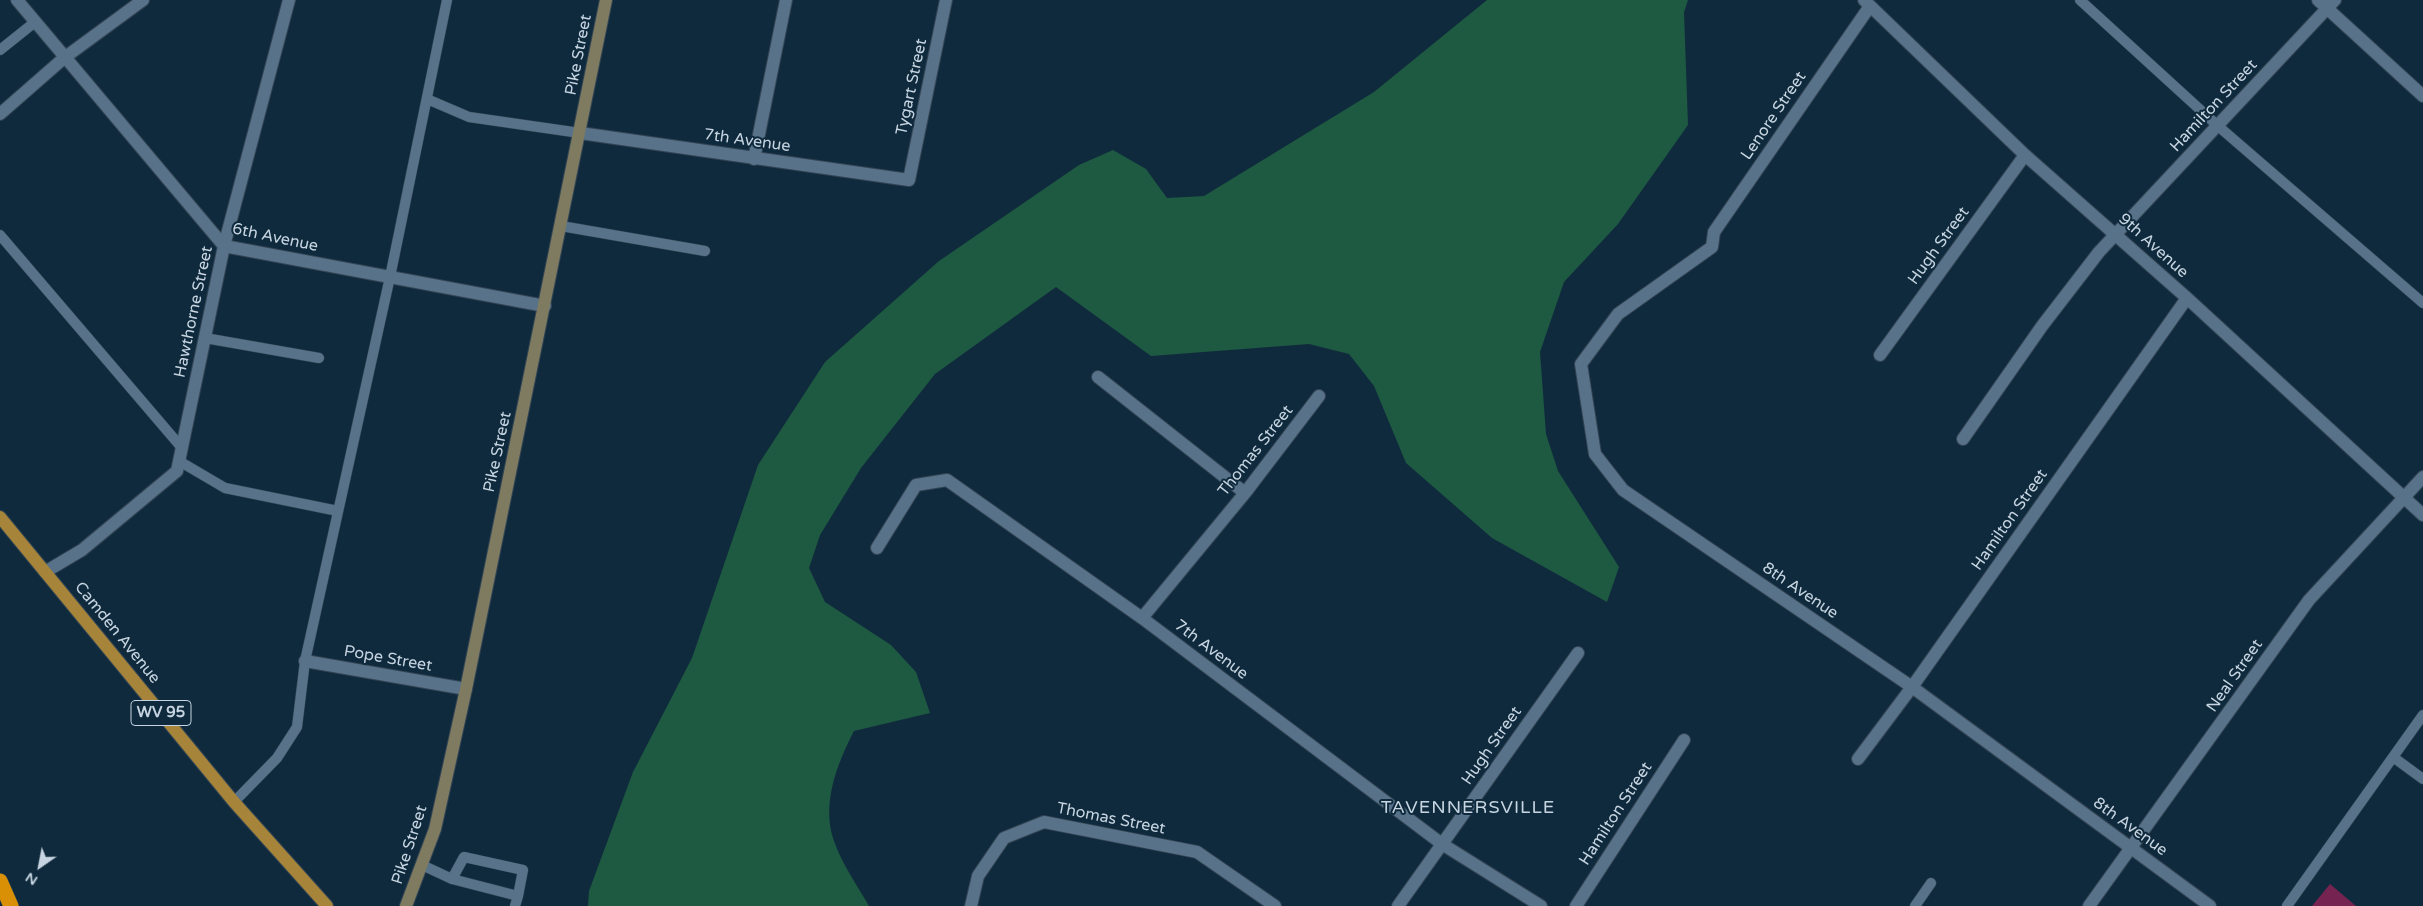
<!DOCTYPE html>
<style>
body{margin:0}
#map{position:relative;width:2423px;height:906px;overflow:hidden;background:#102a3d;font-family:"Varela Round",sans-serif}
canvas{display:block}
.north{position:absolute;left:15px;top:841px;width:50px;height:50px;-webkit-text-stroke:4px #102a3d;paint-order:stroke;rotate:213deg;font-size:14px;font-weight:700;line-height:20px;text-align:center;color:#c6d5e1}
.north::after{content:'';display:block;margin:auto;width:18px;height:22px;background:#c6d5e1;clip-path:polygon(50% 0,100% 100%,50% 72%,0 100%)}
</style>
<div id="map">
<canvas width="2423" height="906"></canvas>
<div class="north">N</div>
</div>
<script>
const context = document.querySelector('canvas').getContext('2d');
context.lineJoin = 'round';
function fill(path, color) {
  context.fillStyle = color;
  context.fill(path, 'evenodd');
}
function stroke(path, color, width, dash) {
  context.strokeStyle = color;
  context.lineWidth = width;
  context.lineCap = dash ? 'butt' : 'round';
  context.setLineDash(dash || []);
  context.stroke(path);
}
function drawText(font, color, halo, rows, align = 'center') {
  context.font = font + ' "Varela Round",sans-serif';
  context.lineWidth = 4;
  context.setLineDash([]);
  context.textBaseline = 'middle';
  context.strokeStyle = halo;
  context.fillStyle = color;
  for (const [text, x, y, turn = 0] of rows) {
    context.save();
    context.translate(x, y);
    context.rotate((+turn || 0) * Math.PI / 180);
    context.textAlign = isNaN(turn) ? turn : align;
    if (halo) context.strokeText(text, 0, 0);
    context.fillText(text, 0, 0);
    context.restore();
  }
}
fill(new Path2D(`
 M1487 0H1688L1684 12 1688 125 1618 224 1564 282 1540 352 1546 434 1558 471 1619 567 1607 602 1492 538 1406 463 1374 386 1349 354 1309 344 1151 356 1056 287 935 374 861 468 820 535 809 568 825 602 891 645 916 672 930 713 854 731C837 764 821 804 834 841 842 864 857 885 869 906H588L589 891 633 772 692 658 758 465 825 362 939 261 1079 165 1113 150 1146 169 1167 198 1204 196 1374 92Z`), '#1e5941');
fill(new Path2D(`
 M2330 884 2356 906H2312Z`), '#752451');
const service = new Path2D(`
 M2080 0 2218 126 2423 303
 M0 50 35 22
 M427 99 469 117 580 133
 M561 226 705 251
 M0 235 182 448
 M205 338 319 358
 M179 461 225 488 338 511
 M2393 757 2423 779
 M234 802 277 758 297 727 305 661 390 277 447 0
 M422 865 452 879 518 896 523 870 464 857 452 879
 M515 906 518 896
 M1915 906 1931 883
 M2287 906 2423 715`);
const minor = new Path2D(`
 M17 0 224 246 545 306
 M1864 0 2025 155 2187 298 2423 515
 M2318 0 2423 96
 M1870 6 1714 232 1712 247 1618 314 1581 364 1595 454 1623 490 1912 687 2210 906
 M0 114 64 58 143 0
 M580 133 909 180 946 0
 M754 159 786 0
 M1880 355 2025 155
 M1098 377 1245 493
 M1963 439 2042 326 2099 252 2335 0
 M877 548 916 485 947 480 1142 618 1442 844 1541 906
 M45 572 82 550 177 471 224 246 289 0
 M1142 618 1245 493 1319 396
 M305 661 466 689
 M1858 759 1912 687 2187 298
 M971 906 978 876 1004 838 1044 822 1197 852 1275 906
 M1398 906 1578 653
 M1576 906 1684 740
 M2089 906 2309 600 2423 477`);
const secondary = new Path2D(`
 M406 906 435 829 466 689 606 0`);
const primary = new Path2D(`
 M0 517 234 802 327 906`);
const motorway = new Path2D(`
 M0 881 11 906`);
stroke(service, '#334554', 11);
stroke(minor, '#334554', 14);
stroke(secondary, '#334554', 14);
stroke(primary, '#334554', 14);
stroke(motorway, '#334554', 16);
stroke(service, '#577289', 10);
stroke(minor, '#577289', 12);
stroke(secondary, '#7e7b61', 12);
stroke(primary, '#a68439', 12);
stroke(motorway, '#da9004', 15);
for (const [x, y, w] of [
 [161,713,60]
]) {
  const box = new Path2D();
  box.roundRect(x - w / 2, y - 12.5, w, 25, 4);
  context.fillStyle = '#102a3d';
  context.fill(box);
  stroke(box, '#c6d5e1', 1);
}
drawText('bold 15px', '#c6d5e1', null, [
 ["WV 95",161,713]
]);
drawText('16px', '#c6d5e1', '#102a3d', [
 ["Pike Street",579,55,-79],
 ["Tygart Street",912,87,-78],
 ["Hamilton Street",2214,106,-47],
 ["Lenore Street",1774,116,-56],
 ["7th Avenue",747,141,8],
 ["6th Avenue",275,238,12],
 ["Hugh Street",1939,246,-54],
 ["9th Avenue",2153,246,42],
 ["Hawthorne Street",194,312,-78],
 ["Thomas Street",1256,451,-52],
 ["Pike Street",498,452,-78],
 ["Hamilton Street",2010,520,-55],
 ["8th Avenue",1800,591,34],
 ["Camden Avenue",117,633,51],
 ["7th Avenue",1211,650,37],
 ["Pope Street",388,659,10],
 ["Neal Street",2235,676,-55],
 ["Hugh Street",1492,746,-55],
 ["Hamilton Street",1616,814,-57],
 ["Thomas Street",1111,819,11],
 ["8th Avenue",2130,827,36],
 ["Pike Street",410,845,-72]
]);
context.letterSpacing = '1px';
drawText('18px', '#c6d5e1', '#102a3d', [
 ["TAVENNERSVILLE",1468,808]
]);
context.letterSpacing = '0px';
</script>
